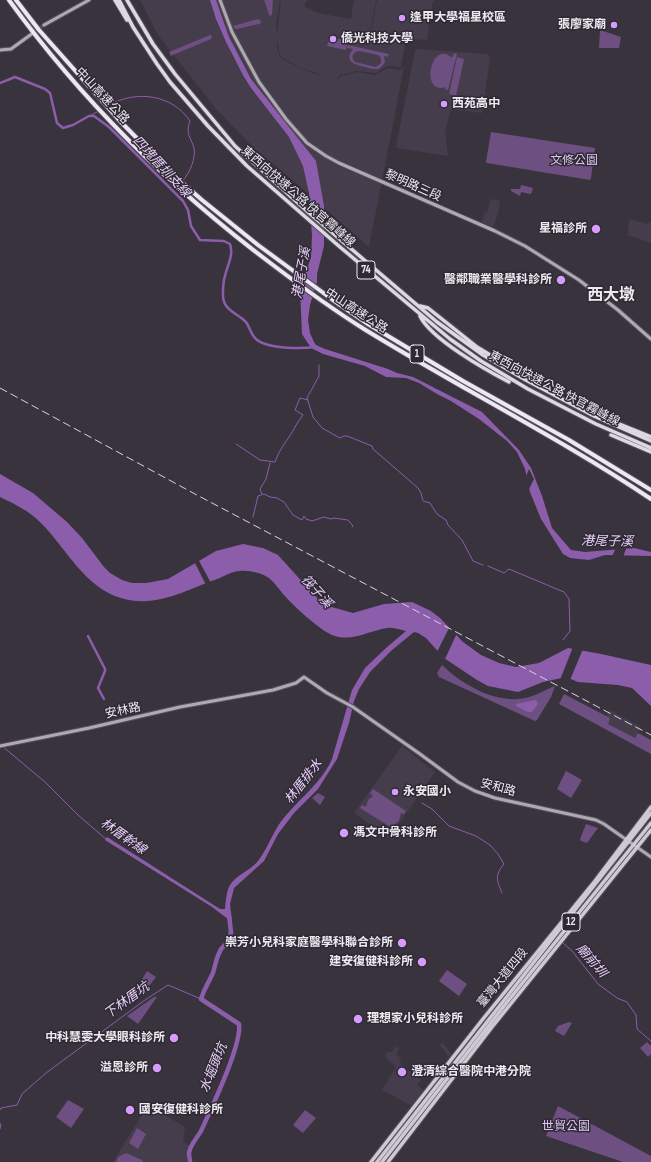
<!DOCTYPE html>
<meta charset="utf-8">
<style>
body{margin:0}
canvas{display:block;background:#39333e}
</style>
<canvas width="651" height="1162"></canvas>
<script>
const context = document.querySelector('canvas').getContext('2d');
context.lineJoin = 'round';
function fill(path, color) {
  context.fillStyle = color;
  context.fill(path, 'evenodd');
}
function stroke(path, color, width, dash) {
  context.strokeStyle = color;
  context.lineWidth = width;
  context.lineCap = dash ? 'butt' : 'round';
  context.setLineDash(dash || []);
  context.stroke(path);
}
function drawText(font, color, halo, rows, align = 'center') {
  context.font = font + ' "Sofia Sans Condensed","Noto Sans TC",sans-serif';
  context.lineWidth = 3;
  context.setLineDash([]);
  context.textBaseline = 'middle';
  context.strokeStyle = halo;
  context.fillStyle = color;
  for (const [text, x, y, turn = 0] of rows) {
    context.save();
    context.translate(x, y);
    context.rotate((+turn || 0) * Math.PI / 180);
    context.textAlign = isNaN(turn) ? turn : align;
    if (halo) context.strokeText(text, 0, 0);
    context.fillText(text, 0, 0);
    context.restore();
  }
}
fill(new Path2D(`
 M140 0H280L276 25 277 36 281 0H307L304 6 317 13 351 19 354 0H376L370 33 405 45 401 67 387 66 376 73 357 71 340 75 337 79 338 80 341 76 357 72 375 75 388 68 400 70 404 67 369 247 301 187 257 151 216 109 158 35ZM277 40 280 55 286 60 304 69 328 77 312 73 285 61 279 55 277 48Z
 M377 0H435L432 4 427 40 413 39 409 42 391 40 384 36 371 33Z
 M417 49 487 54 490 58 482 113 451 109 445 132 448 156 397 148 396 147 415 51Z
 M490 199 500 201 498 214 493 227 482 222 485 212H488Z
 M629 219 648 224 651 221V243L628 235Z
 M610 710 641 727 635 738 607 724 606 716Z
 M402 746 435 772 389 838 354 813Z
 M442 1042 452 1054 449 1057 440 1045Z
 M397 1046 399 1048 396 1054 401 1059 400 1064 421 1080 417 1085 424 1091 412 1106 382 1090 396 1067 386 1058 385 1055 388 1052H392Z
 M149 1106 185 1127 183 1141 189 1146 187 1153V1162H113L146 1108Z`), '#453d4c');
fill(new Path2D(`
 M264 0H273L272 14 270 17Z
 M258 19 260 20 261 23 259 24 237 29H235L233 26Z
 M600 30 621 37 619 48H599Z
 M210 35H211L212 37 211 39 173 55 171 56 169 52Z
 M330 37 348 41 346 50 327 46Z
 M348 45 389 54 388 57 384 56 385 62C383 65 381 68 378 69 374 70 369 68 365 67 355 65 343 61 353 49L347 48ZM360 51 378 55 381 58V63L376 67 355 62C350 57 353 51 360 51Z
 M454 53 457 54 448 90 445 89 446 87C419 96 431 38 452 58Z
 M457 57 464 59 456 96 449 94Z
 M491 132 595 148 591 178 590 180 487 163 486 162Z
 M521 185 533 188 531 194 521 192 520 196 511 191V189H520Z
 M442 665C463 685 495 704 526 698 535 696 545 690 555 686L551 697 537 720 535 721 439 677 437 673Z
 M564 694 610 718 608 724 635 738 638 733 651 740V754L559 704Z
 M566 771 582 780 571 798 557 789Z
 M373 789 406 811 404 814 401 813 399 821 395 824 397 825 394 829 360 808 362 805 366 807 368 800 373 796 370 793Z
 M318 793 325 797 320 805 312 798Z
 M586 824 598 828 587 843 581 841 580 839Z
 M447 970 467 984 459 996 439 981Z
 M147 971 156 977 149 986 141 981Z
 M154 997H157L138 1024 127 1016Z
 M569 1022 572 1023 564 1036 555 1031 558 1026Z
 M647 1042 651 1046V1054L648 1057 640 1048Z
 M68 1100 84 1109 71 1128 56 1117Z
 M558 1106 651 1156V1162H623L546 1136Z
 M305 1110 316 1118 303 1133 293 1125Z
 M137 1128 146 1134 138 1149 129 1143Z
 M126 1153 142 1160 143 1162H116L118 1157Z`), '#6d4f81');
fill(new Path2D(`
 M210 0H216L229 37 251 79 316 161 324 206V246L317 274V282L310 305 308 320 310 333 314 342 316 345 325 349 388 369 397 373 413 377 482 412 519 450 531 468 542 496 552 528 571 550 585 552 634 548 651 552V556L605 555 589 560 570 558 563 554 541 519 530 492 525 469 517 452 507 441 479 419 451 401 437 394 419 383 406 378 386 377 365 366 323 354 313 349 309 345 302 334 300 290 311 257 312 236 309 193 303 166 289 137 251 88 244 77 226 42 216 19Z
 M567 155 573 157C575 162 572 164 568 167L564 166 563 162 561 161 556 162 555 158 559 156Z
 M0 474 33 493 67 522 82 538 104 567 110 573 122 580 132 583H146L168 579 216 551 243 544 263 548 278 555 316 597 328 606 353 613 384 604 412 602 431 611 440 618 463 642 481 655 499 663 516 667 539 663 568 648 601 654 651 665V706L632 688 618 685 578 682 566 677 543 682 518 692 488 686 477 680 444 658 426 638 418 633 414 632 392 650 370 672 359 689 354 701 349 723 337 759 318 789 294 813 278 834 264 861 234 888 230 904 232 922 212 907 105 840 107 837 220 909H225C226 901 226 892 230 885 235 876 251 870 258 861 266 851 271 837 278 826 294 802 320 786 332 759L352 690 365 668 386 648 406 631C400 630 394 627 388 628 369 630 353 643 332 635 317 628 294 606 283 594 279 589 274 582 269 578 262 573 249 570 240 571 233 571 226 575 220 578 187 589 157 609 121 598 84 587 67 549 41 523 29 511 15 504 0 497Z
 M535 700 537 701 538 704 532 712H528L516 706V704Z`), '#8b5daa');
fill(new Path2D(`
 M529 469 534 479 528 491 525 479Z
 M627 546 623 557H612L616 547Z
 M198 559 211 583 206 585 194 561Z
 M450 626 457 633 445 659 437 652Z
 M573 647 583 649 570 680 566 679 560 680Z`), '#39333e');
stroke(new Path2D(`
 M109 105C136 90 172 94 190 121 185 134 191 137 194 148 196 158 190 173 183 180
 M89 116 99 111
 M173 191 177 187
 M319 365V376L307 398 313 417 322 428 340 438 344 436H347L372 446 373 449 418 488 421 493 423 501 430 503 437 514 446 520 448 525 462 540 473 561 483 565
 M236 444 260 460 275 462C279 451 283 446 289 437 294 430 297 422 303 415L295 410 300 398 308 400
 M262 494 260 489 266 479 270 463
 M253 517 258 496 264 494 270 497 277 498 284 502 293 515 302 520 304 516 306 519 312 521 324 517 331 519 334 518 348 520 353 526 352 527
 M488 566 504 573 509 569 564 592 569 599 570 631 563 640
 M2 746 45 782 78 815 107 840
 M422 803 432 809 449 826 476 836 490 845 498 854 504 864C494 876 497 880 502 893
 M563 943 572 951 598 984 617 998 627 1002 636 1015 637 1029 651 1041
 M0 1110 1 1108 17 1105 22 1094 46 1073 145 1000 168 985 201 999
 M0 1123 1 1125 0 1129`), '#8b5daa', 1);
stroke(new Path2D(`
 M0 83 15 77 45 89 50 93 57 123 63 128 73 125 89 116H94L109 127 183 201 188 210 191 226 200 240 224 241 230 244C234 255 227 266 225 276 223 282 223 289 223 294 222 309 236 313 245 321 250 326 250 334 256 339 267 349 301 349 315 347
 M88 636 105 669V671L98 688 104 699`), '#8b5daa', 2.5);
stroke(new Path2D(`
 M190 1162C190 1159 189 1156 189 1153 190 1145 197 1138 201 1131 211 1109 242 1045 239 1024L201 999 204 991 213 973 217 958 221 949 229 941 231 932 229 915`), '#8b5daa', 4.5);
stroke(new Path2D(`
 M33 33 44 25`), '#544e59', 3, [3, 1.5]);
const secondary = new Path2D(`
 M220 0 232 32 259 82 286 119 307 143 326 156 339 163 495 231 525 246 579 280 618 310 651 339
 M44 25 89 0
 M0 50 11 49 33 33
 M0 746 89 728 180 707 273 690 296 683 304 677 327 693 353 707 420 754 458 782 475 791 495 798 596 820 604 824 651 857`);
const primary = new Path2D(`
 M371 1162 483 1019 595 881 651 807
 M377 1162 651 813
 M382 1162 508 1001 651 823
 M388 1162 492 1027 651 830`);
const trunk = new Path2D(`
 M115 0 127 20
 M119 0 133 27 157 64 170 82 208 126 247 166 340 247 450 339 481 361 528 389 596 424 651 448
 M127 0 153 44 175 74 235 146 308 212 437 322 483 355 524 379 594 416 651 441
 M420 306 428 308 477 347 495 358 540 383
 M420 316C431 339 486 370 509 382
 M607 419 651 437
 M611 435 651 452`);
const motorway = new Path2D(`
 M9 0C82 101 173 190 273 265 302 287 332 309 364 329 458 387 558 437 651 499
 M16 0 39 30 120 121 170 172 202 200 258 245 333 300 368 324 463 381 569 440 651 490`);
stroke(secondary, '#56505a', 5);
stroke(primary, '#56505a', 5.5);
stroke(trunk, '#56505a', 5.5);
stroke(motorway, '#56505a', 6);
stroke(secondary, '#aea9b2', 3);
stroke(primary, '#cfc9d4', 3.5);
stroke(trunk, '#ded8e4', 3.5);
stroke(motorway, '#ede6f3', 4);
stroke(new Path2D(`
 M0 388 195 494 651 735`), '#d8d3db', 1, [8, 4]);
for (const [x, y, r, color] of [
 [402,18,4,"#d59cfb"],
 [614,25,4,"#d59cfb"],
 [333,39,4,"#d59cfb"],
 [444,104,4,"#d59cfb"],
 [596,229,5,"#d59cfb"],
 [561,280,5,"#d59cfb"],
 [395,792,4,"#d59cfb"],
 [344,833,5,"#d59cfb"],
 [402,943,5,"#d59cfb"],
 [422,962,5,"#d59cfb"],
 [358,1019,5,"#d59cfb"],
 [174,1038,5,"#d59cfb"],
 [157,1068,5,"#d59cfb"],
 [402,1072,5,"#d59cfb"],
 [130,1110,5,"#d59cfb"]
]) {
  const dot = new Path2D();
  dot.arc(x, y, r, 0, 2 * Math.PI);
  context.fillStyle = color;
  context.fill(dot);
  stroke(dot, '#2f2934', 1.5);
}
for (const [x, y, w] of [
 [366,270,18],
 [417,354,14],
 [571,922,18]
]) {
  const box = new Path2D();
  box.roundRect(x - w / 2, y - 9, w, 18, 3);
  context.fillStyle = '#2f2934';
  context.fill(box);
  stroke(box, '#ede9f0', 1);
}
drawText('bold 11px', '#ede9f0', null, [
 ["74",366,270],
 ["1",417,354],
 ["12",571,922]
]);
drawText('bold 12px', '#ede9f0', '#2f2934', [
 ["逢甲大學福星校區",410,18],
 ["張廖家廟",606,25,"right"],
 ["僑光科技大學",341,39],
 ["西苑高中",452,104],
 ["星福診所",587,229,"right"],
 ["醫鄰職業醫學科診所",552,280,"right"],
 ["永安國小",403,792],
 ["馮文中骨科診所",353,833],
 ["崇芳小兒科家庭醫學科聯合診所",393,943,"right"],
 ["建安復健科診所",413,962,"right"],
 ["理想家小兒科診所",367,1019],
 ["中科慧雯大學眼科診所",165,1038,"right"],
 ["溢恩診所",148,1068,"right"],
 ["澄清綜合醫院中港分院",411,1072],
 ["國安復健科診所",139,1110]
], 'left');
drawText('12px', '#ede9f0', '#2f2934', [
 ["中山高速公路",102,96,47],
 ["黎明路三段",413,186,24],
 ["東西向快速公路 快官霧峰線",298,197,41],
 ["中山高速公路",356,311,33],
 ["東西向快速公路 快官霧峰線",554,389,28],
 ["安林路",123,711,-12],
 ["安和路",498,788,15],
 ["臺灣大道四段",503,978,-51]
]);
drawText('12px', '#dfc7f1', '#2f2934', [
 ["文修公園",574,161],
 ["世貿公園",566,1127]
]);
drawText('italic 13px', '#e9d1fb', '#2f2934', [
 ["四塊厝圳支線",161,167,47],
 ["港尾子溪",302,273,-80],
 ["港尾子溪",607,542,1],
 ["筏子溪",316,592,48],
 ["林厝排水",304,782,-52],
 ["林厝幹線",123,837,35],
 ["廟前圳",591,961,49],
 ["下林厝坑",127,1001,-36],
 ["水堀頭坑",214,1068,-68]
]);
drawText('bold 16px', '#ede9f0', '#2f2934', [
 ["西大墩",611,296]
]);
</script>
